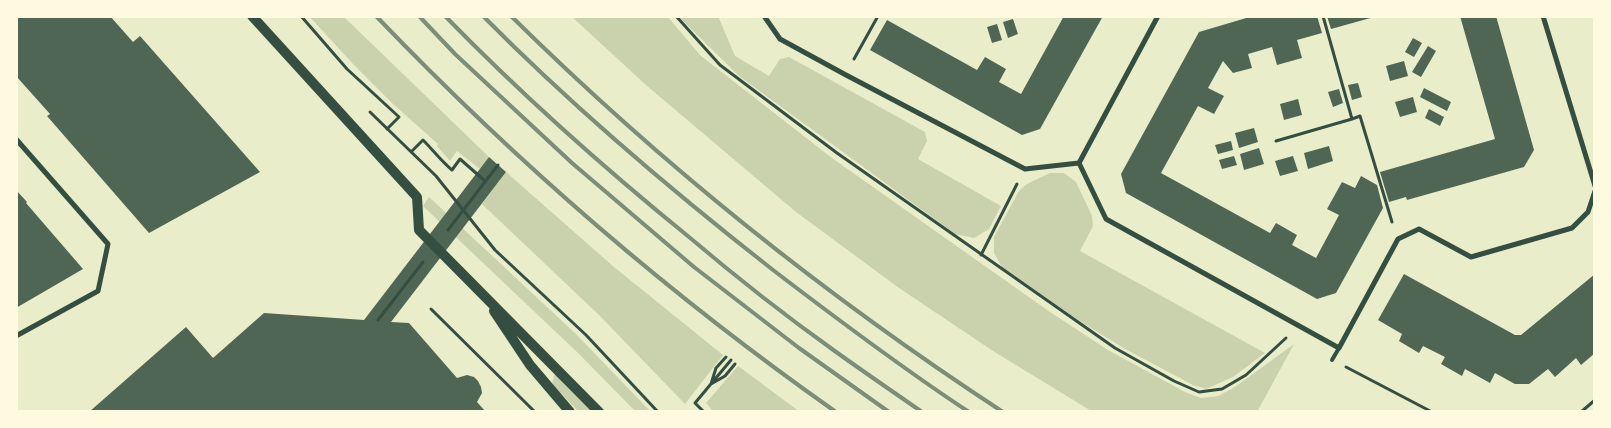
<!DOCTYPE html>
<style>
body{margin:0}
#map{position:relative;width:1611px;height:428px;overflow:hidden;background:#e9edc9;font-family:Overpass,sans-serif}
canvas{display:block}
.frame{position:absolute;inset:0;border:18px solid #fefae0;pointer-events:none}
</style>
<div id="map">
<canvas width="1611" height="428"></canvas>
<div class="frame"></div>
</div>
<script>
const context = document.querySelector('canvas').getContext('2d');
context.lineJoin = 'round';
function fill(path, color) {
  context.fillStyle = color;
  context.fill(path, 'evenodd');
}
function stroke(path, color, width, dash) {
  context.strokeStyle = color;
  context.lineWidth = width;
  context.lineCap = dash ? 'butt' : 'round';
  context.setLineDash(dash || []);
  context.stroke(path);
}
fill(new Path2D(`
 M309 16H343L489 157 480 169 457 151 450 161 437 146 438 144 393 104 353 64Z
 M571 16H667L701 56 832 158 1050 312 1108 350 1185 392 1201 398 1218 396 1235 387 1294 344 1257 412H1093L993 351 899 288 796 212 646 85Z
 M678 16H718L735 56 769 76 780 59 789 57 925 132 927 141 918 159 1001 206 989 229 974 238 955 234 739 76Z
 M506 172 614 267 723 355 685 404 600 316 482 204Z
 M1050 173H1064L1076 182 1092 216 1093 226 1080 251 1265 353 1233 377 1206 389 1193 385 1125 349 1078 320 1002 267 994 253V237L1019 191 1027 184Z
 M429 197 576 334 651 412H636L578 353 423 206Z
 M738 366 800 412H714L706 403Z
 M555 372 595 412H579L552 384Z`), '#cad2ad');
fill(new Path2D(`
 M16 16H110L133 42 140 36 260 172 149 233 47 116 50 114 16 76Z
 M1064 16H1103L1040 129 1022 135 870 50 887 20 977 70 985 57 1006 69 999 82 1021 94Z
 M1253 16H1317L1322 33 1297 40 1302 58 1277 65 1272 47 1248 54 1252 68 1233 73 1223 61 1208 88 1224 96 1214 114 1198 106 1161 173 1270 233 1276 223 1297 235 1292 245 1316 258 1339 215 1327 209 1342 182 1355 188 1361 176 1377 185 1383 208 1336 293 1317 299 1126 193 1121 174 1199 32Z
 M1327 16H1374V17L1331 29Z
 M1460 16H1496L1534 150 1524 167 1407 200 1406 197 1389 202 1380 172 1495 139Z
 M1013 19 1018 34 1008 38 1003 22Z
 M997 24 1002 40 992 43 987 27Z
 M1413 38 1422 43 1414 57 1405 52Z
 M1428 46 1436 51 1421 77 1412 72Z
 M1404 61 1408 76 1390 81 1386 66Z
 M1358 83 1362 97 1352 100 1348 85Z
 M1424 88 1451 102 1447 111 1420 97Z
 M1339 89 1343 103 1333 107 1328 92Z
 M1413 97 1417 112 1400 117 1395 102Z
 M1298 99 1302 115 1284 120 1280 104Z
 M1429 109 1444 117 1440 126 1425 118Z
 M1254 128 1258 142 1239 148 1235 133Z
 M1231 141 1233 150 1218 154 1215 145Z
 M1329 146 1333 161 1308 169 1304 153Z
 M1259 148 1264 164 1244 170 1240 154Z
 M1234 156 1237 165 1222 169 1219 160Z
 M1293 156 1298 171 1280 176 1275 161Z
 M489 157 506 172 391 322 409 323 457 378 467 375 474 377 478 381 481 387 482 393 477 402 486 412H89L186 327 213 358 264 313 364 320Z
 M16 190 27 202 26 203 83 269 16 308Z
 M1404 274 1515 335H1521L1595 274V353L1581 365 1576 358 1555 377 1548 369 1529 384H1515L1495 373 1490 383 1465 369 1462 376 1441 364 1445 357 1423 346 1419 353 1399 341 1402 334 1378 320Z`), '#4f6655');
stroke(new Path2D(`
 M301 16 347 69 399 117 387 129
 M676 16 720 65 837 153 1115 348 1174 381 1199 392 1222 389 1246 375 1286 338
 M854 59 878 16
 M370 112 436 176 495 250 586 335 658 412
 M1352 119 1360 116 1392 222
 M1276 141 1352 119 1323 16
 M411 152 423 140C433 150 441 161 452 170L460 159 485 181
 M448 230 498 165
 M981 255 1017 184
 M431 309 535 412
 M378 320 423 262
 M726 357 716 368 711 384 725 376 735 364
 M1346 367 1432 412
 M704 412 695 403 731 360
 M1581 412 1595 400`), '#344e41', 3);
stroke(new Path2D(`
 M1332 360 1339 348`), '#344e41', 4);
stroke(new Path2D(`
 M764 16 780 39 846 75 1025 169 1079 163 1106 219 1339 348 1398 239 1419 229 1471 257 1572 228 1588 212 1595 191
 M1543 16 1595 186
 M16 139 108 244 98 291 16 336
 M1079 163 1158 16`), '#344e41', 5);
stroke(new Path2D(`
 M252 16 417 197 419 230 599 412
 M494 311 530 365 570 412`), '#344e41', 10);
stroke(new Path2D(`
 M376 16C516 162 671 296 836 412
 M419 16 455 54 572 163 694 267 799 348 889 412
 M445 16C522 95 604 168 689 237 735 276 783 314 832 349 861 370 892 391 922 412
 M483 16C574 108 672 191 773 270 837 319 902 368 969 412
 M511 16C661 164 827 297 1003 412`), '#7c8e77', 4);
</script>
